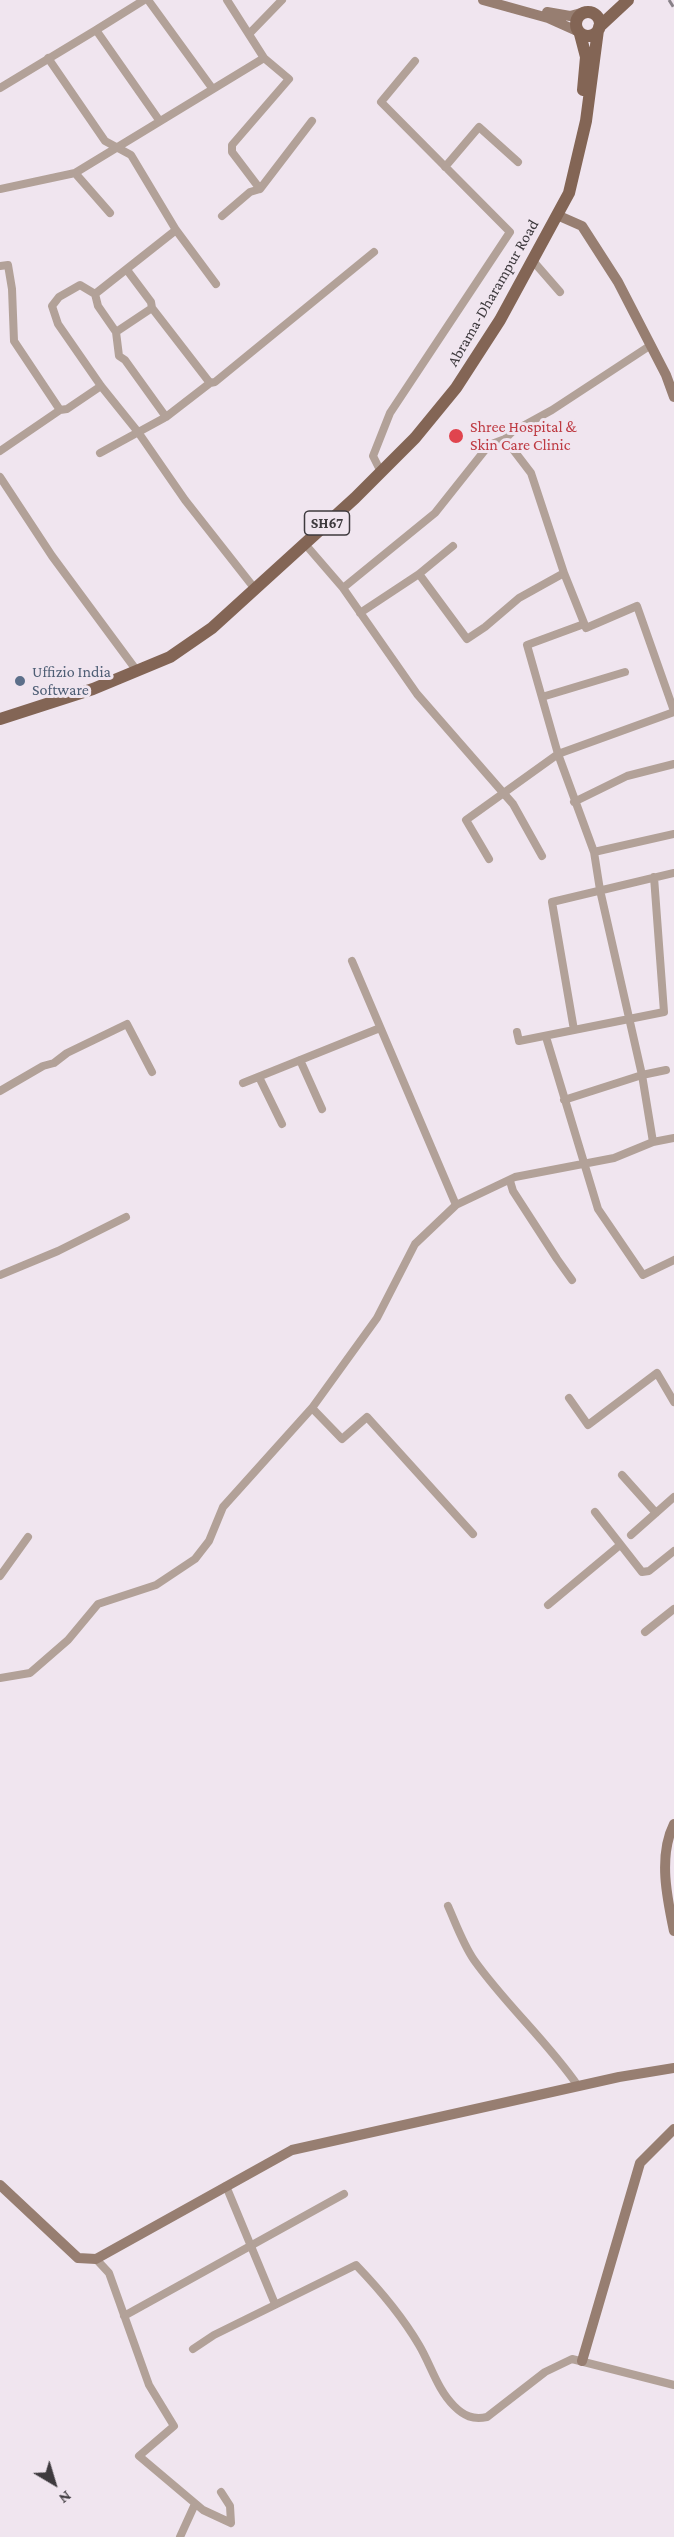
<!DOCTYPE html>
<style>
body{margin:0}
#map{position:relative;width:674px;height:2537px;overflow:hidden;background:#f0e5ef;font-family:"Crimson Pro",serif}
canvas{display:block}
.north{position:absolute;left:24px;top:2453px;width:60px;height:60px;-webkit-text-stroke:4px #f0e5ef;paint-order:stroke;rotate:142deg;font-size:16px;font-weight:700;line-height:24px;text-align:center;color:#3e3a3e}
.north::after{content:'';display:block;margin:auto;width:21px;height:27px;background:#3e3a3e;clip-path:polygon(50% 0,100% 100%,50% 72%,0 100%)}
</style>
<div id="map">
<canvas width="674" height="2537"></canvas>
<div class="north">N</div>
</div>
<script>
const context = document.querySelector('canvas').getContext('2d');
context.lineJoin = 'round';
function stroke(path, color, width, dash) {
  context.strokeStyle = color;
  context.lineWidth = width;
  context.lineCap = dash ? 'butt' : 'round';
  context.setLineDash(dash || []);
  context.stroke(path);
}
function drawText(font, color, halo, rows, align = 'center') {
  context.font = font + ' "Crimson Pro",serif';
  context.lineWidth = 6;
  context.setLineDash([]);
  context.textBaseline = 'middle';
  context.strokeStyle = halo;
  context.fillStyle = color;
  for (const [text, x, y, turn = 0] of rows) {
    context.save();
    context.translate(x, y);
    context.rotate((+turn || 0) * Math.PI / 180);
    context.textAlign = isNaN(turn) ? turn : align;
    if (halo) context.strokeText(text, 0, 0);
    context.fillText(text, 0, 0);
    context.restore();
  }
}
stroke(new Path2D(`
 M144 0 96 30 159 120
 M148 0 212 88
 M227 0 264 58 289 79 232 145V152L260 189
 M249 34 282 0
 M48 58 105 141 131 155 176 230 216 284
 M0 88 96 30
 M445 167 479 127 518 162
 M75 173 110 213
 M0 189 75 173 264 58
 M222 216 250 192 260 189 312 121
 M533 261 560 292
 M0 266 8 265 12 289 14 341 60 410
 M127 270 151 302 152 308 210 383
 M95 294 176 230
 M116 332 152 308
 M166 417 125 360 119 356 116 332 98 306 95 294 80 285 59 297 52 306 58 324 101 386 138 432 185 500 255 589
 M505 439 531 473 564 573 586 628 637 606 674 711
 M0 451 60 410 67 409 101 386
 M100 453 166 417 210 383 215 382 374 252
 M381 472 373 456 390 413 510 232 381 102 415 61
 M0 477 52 556 137 671
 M305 544 343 588 417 694 513 804 542 856
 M419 574 467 639 485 627 519 598 564 573
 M343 588 435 513 489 445 505 439 512 432 552 410 651 345
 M360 613 419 574 453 546
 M584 624 527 645 558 754 594 852 600 890 642 1075 653 1142
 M542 697 625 672
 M574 802 627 776 674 764
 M594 852 674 834
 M489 859 466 820 558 754 674 712
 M352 961 456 1205
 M574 1030 552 902 674 873
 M517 1032 519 1041 664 1012 654 877
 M546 1037 598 1209 643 1275 674 1260
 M300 1060 322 1109
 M259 1077 282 1124
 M243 1083 380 1028
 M0 1091 43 1066 54 1063 67 1053 127 1024 152 1072
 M564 1100 642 1075 666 1070
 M510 1181 513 1191 557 1259 572 1280
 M0 1275 58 1251 126 1217
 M569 1398 588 1425 657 1373 674 1402
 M312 1408 342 1439 367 1417 473 1534
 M622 1475 656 1513
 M595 1512 642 1572 649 1571 674 1551
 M631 1535 674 1497
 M0 1576 28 1537
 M548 1605 620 1545
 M645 1632 674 1609
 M0 1678 30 1673 68 1640 98 1604 156 1585 195 1559 209 1541 223 1507 312 1408 377 1318 415 1244 456 1205 515 1177 614 1158 653 1142 674 1138
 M448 1906C456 1924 463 1944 474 1960 506 2005 547 2041 578 2086
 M226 2186 275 2304
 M96 2259 109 2273 149 2385 174 2426 139 2456 203 2510 231 2523 230 2506 221 2492
 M124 2316 344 2194
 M193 2349 214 2335 356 2265C380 2290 402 2316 419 2345 431 2365 437 2389 454 2406 464 2416 473 2420 487 2417L545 2372 572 2359 674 2385
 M180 2537 195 2504`), '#b2a198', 8);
stroke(new Path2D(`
 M483 0 548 18 577 31
 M547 12 570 16 581 13
 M557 215 582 226 618 282 666 375 674 397
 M674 1824C658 1856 667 1898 674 1931
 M0 2185 78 2258 96 2259 292 2150 619 2077 674 2068
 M582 2361 640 2163 674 2129`), '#977e71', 10);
stroke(new Path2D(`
 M576 24a12 12 0 1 1 24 0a12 12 0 1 1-24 0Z
 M599 27 628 0
 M580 34 586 57 583 90
 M0 719 93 689 170 657 212 628 355 498 415 438 456 388 500 320 569 193 586 121 598 30`), '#836555', 12);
stroke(new Path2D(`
 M669 0 674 8`), '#888188', 3, [8, 8]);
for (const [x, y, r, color] of [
 [456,436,8,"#e0444e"],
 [20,681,6,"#5c6f8a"]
]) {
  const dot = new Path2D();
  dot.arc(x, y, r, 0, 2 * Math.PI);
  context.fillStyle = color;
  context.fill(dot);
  stroke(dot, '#f0e5ef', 2);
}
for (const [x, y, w] of [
 [327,523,45]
]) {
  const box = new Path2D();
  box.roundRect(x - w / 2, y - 12, w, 24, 4.5);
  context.fillStyle = '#f0e5ef';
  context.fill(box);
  stroke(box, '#3e3a3e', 1.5);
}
drawText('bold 15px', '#3e3a3e', null, [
 ["SH67",327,523]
]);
drawText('16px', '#3e3a3e', '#f0e5ef', [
 ["Abrama-Dharampur Road",493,293,-60]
]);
drawText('16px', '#be3a42', '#f0e5ef', [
 ["Shree Hospital &",470,427],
 ["Skin Care Clinic",470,445]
], 'left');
drawText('16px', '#4e5e75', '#f0e5ef', [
 ["Uffizio India",32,672],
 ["Software",32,690]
], 'left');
</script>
